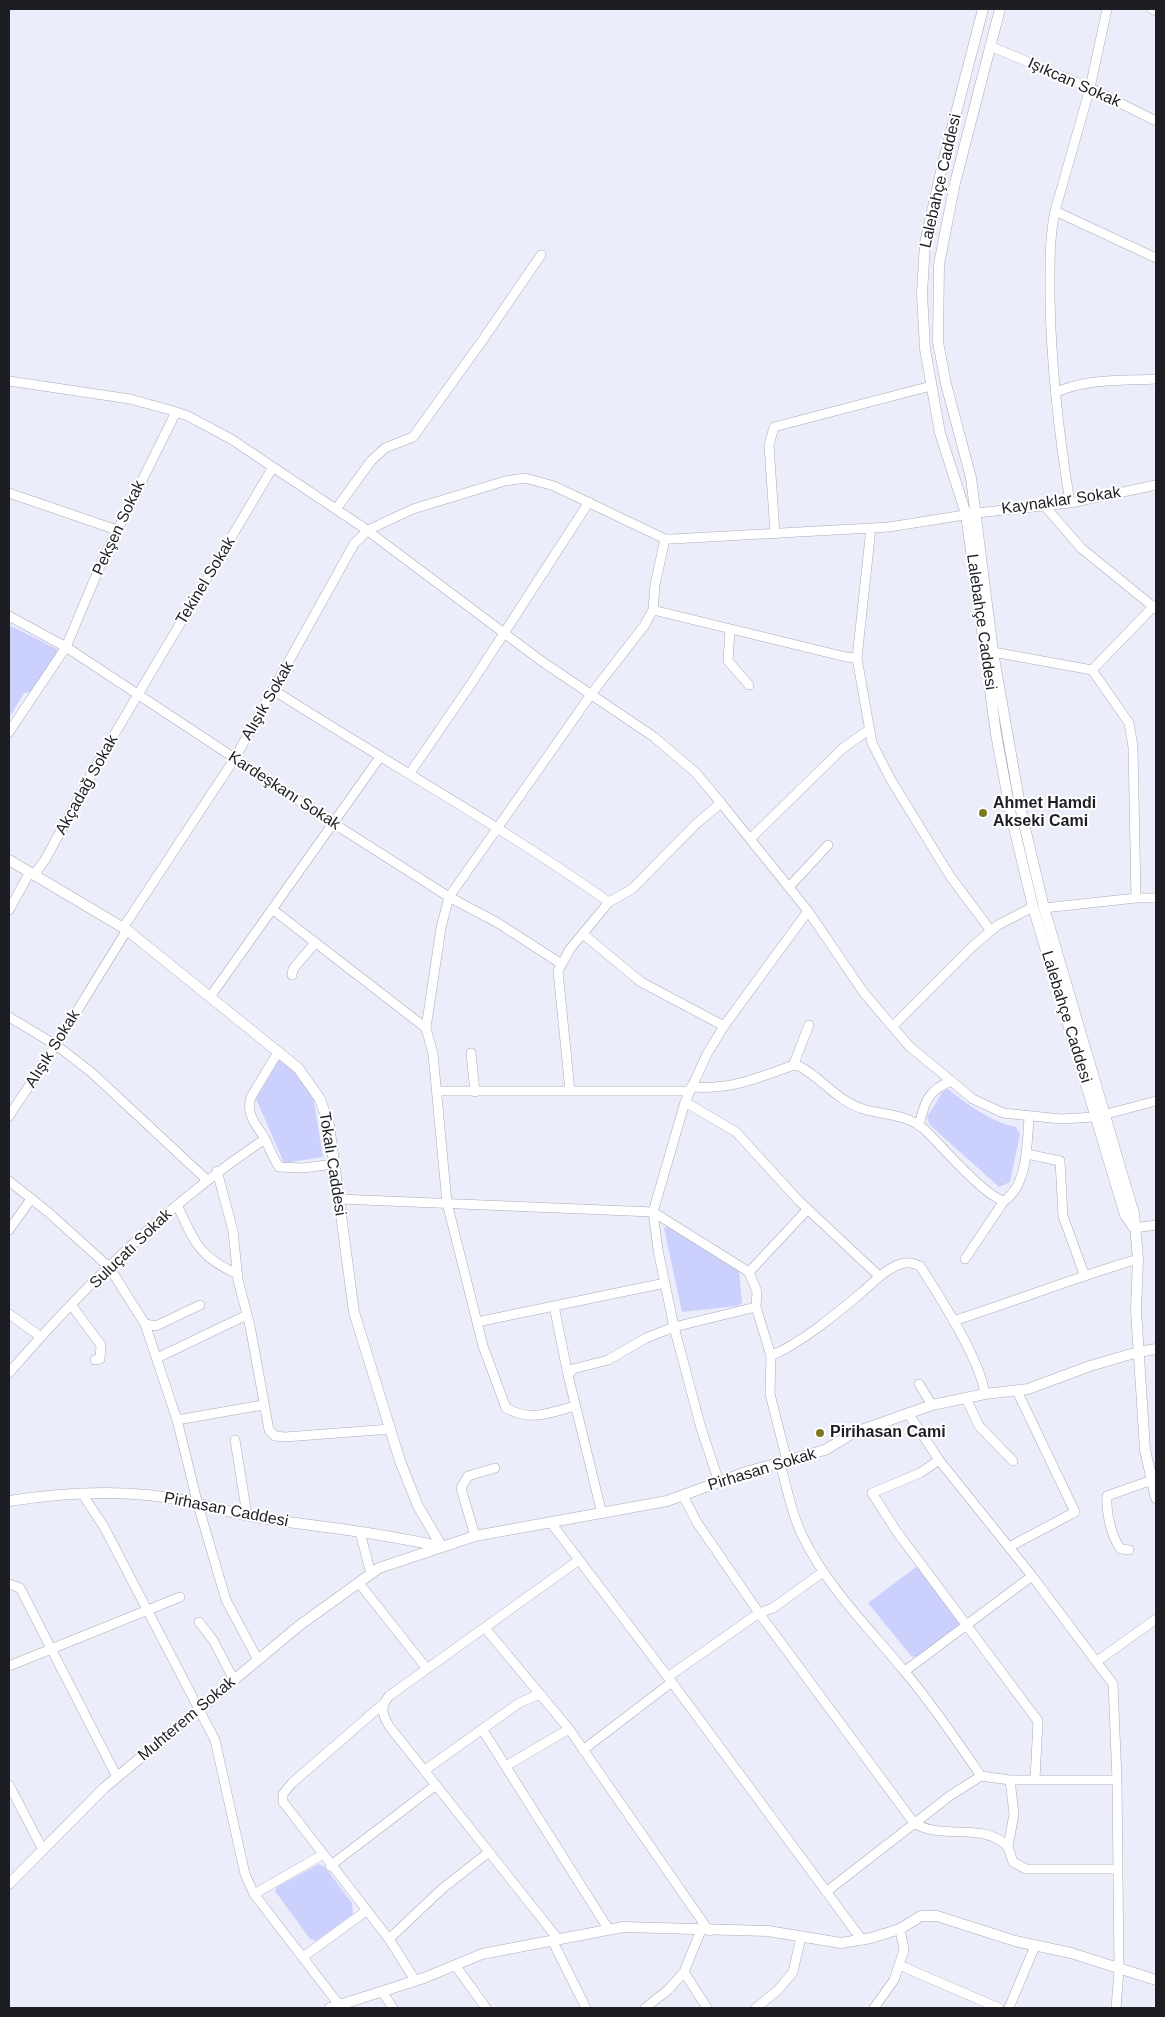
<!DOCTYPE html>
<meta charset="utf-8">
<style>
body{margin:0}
#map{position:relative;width:1165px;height:2017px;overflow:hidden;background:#ebedfb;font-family:Helvetica,sans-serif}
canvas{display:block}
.frame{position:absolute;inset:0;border:10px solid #1d1e23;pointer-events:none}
</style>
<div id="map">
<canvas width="1165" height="2017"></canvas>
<div class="frame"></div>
</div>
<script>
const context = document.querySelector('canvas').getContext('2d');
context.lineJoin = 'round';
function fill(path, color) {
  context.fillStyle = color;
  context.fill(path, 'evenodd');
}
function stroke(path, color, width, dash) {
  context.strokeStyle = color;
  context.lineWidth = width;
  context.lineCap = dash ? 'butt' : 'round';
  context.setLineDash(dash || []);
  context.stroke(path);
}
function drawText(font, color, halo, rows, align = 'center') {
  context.font = font + ' Helvetica,sans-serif';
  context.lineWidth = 4;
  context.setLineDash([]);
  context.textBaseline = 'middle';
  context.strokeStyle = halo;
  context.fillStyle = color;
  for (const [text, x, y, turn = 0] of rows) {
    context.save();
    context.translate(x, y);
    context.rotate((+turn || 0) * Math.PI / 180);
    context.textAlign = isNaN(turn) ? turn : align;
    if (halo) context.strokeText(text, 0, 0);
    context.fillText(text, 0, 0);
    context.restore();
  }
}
fill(new Path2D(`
 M9 625 57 649 58 652 33 692 24 693 9 718Z
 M279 1060 297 1074 313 1096 323 1157 284 1163 256 1099Z
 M948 1089C967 1104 991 1122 1016 1127L1020 1134 1010 1182 999 1187 930 1125 927 1117 943 1091Z
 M671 1226 736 1267 739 1271 742 1303 737 1306 682 1312 664 1228Z
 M920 1564 961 1618 960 1624 918 1656 912 1657 868 1603Z
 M319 1864 325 1867 352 1903 353 1914 316 1941 310 1939 275 1891 277 1887Z`), '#ccd0fc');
const minor = new Path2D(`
 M1152 9 1156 11
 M990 46 1090 88 1156 121
 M1055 211 1090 88 1107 9
 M9 381 130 399 170 410 188 416 231 439 364 528 540 660 654 737 696 773 721 803 696 824 632 889 609 902C501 826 386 762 275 691
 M1055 393C1086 378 1123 381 1156 379
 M9 493 117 530
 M1070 503C1059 435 1051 367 1050 298 1050 268 1049 240 1055 211L1156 258
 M1043 504 1081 548 1156 609
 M336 509 371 461 385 448 413 437 482 341 541 255
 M775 534 769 445 774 427 931 386
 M653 610 846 657 857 658 872 743 891 780 950 876 991 931
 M9 616 66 647 333 823 449 897 498 923 560 963
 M730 630 728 661 749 685
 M993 652 1092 670
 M857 658 871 528
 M9 732 66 647 103 559 176 412
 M410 773 471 684 589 502
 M721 803 808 911 864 993 909 1046 973 1099 1003 1113 1061 1119 1095 1117 1156 1101
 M750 839 843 748 870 729
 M34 875 45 860 98 762 273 467
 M789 887 828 845
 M1136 898 1133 747 1129 723 1092 670 1154 606
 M1044 908 1136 898H1156
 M272 909 426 1028 433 1054 447 1203 483 1346 506 1408C531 1422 549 1413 575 1406
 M9 910 30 872
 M123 928 235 758 354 544 368 530 413 509 505 481 525 478 554 486 665 539H672L889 527 977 513 1070 503 1156 485
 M583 934 641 982 724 1026
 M292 975 293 969 315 943
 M210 997 380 757
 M9 1017 56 1045 91 1072 207 1180
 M893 1026 973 946 998 925 1033 907
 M426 1028 441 928 449 897 592 693 644 626 653 610 655 585 665 539
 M278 1052 251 1097C245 1117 258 1125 266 1141 270 1150 274 1159 279 1167L303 1168 334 1164
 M471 1053 475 1092
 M793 1066 809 1025
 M691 1087C731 1090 757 1078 794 1065L799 1066C822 1078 837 1101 863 1109 883 1115 907 1114 924 1129 942 1146 983 1195 1004 1201 1028 1185 1027 1144 1029 1117
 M437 1091H689
 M570 1091 558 971 570 949 609 902
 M685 1102 736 1132 799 1201 879 1276
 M9 1116 56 1045 127 930
 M919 1126C924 1103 928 1090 951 1081
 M1027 1154 1060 1161 1063 1216 1084 1274
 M217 1171 233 1231 238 1280 250 1326 269 1430 275 1436 285 1437 391 1429
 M9 1181 48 1212 109 1267 145 1324 156 1326 200 1305
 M339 1199 653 1212 749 1272 757 1292 756 1307 771 1356 770 1394 787 1461
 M177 1205C194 1241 199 1258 238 1274
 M1134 1228 1156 1225
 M9 1230 31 1199
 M965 1259 1004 1201
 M749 1272 808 1209
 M72 1306 101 1345 100 1359 95 1360
 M554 1306 568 1375
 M9 1314 41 1337
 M953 1321C1016 1301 1076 1277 1138 1259
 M477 1322 665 1283
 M145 1324 177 1420 263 1405
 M771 1356C801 1343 836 1314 861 1293 874 1282 888 1266 905 1263 911 1262 915 1264 920 1266 940 1297 980 1359 985 1394
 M157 1358 247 1315
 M9 1373C84 1286 169 1203 265 1139
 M919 1384 932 1405
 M966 1398 979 1426 1013 1461
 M908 1413 939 1460 1032 1576 1113 1684 1117 1780 1119 1970 1116 2008
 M177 1420 198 1505 226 1600 258 1660
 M235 1440 247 1515
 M939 1460 920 1473 872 1493 897 1532 1038 1721 1035 1779
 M780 1463C787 1488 792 1516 804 1539 829 1589 870 1629 905 1672 933 1705 957 1741 981 1776
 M719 1482 701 1428 674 1327 658 1250 653 1212 685 1102 707 1054 724 1026 808 911
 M83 1495 104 1527 215 1740 245 1874 254 1894 340 2006
 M683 1496 698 1524 759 1613 914 1823C943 1841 984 1821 1008 1847
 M602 1514 568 1375 573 1369 608 1360 646 1338 674 1327 756 1307
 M551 1523 668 1677 862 1940
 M360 1532 371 1574
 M475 1536 461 1488 468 1476 495 1468
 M1009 1547 1075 1512 1017 1391
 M1129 1550 1121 1549C1111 1537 1106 1512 1107 1496L1152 1480
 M359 1583 427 1669
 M9 1584 20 1588 117 1777
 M199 1622 213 1640 234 1680
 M485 1628 569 1729
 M1096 1662 1156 1619
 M9 1666 180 1597
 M905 1671 1032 1576
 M668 1677 759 1613 773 1608 823 1572
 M383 1704 292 1783 283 1794V1802L389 1939 415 1980
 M482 1729 609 1930
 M583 1750 672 1682
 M506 1766 569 1729 709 1931
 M425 1770 519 1703 540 1694
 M1010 1780 1014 1814 1008 1847 1013 1862 1026 1869H1118
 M9 1785 42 1848
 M330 1866 436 1785
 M826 1892 951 1795 981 1776 1010 1780H1117
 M254 1894 322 1855
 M701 1930 684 1972 707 2008
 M389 1939 443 1888 489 1852
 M558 1939 389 1726C382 1714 380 1707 389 1696L579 1560
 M552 1940 586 2008
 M303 1957 366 1911
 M455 1965 486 2008
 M899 1965 999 2008
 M383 1993 393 2008
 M645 2008 668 1990 684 1972
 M756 2008 778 1990 793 1972 801 1937
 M874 2008 894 1980 904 1950 900 1929
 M1009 2008 1035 1946`);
const tertiary = new Path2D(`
 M983 9 942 167 925 243 922 293 925 349 940 433 966 514 996 734 1011 815 1033 907 1125 1215 1134 1228
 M1000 9 955 183 939 264 938 342 946 384 971 478 993 652 1021 811 1044 908 1134 1214 1138 1259 1136 1310 1145 1450 1156 1498
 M9 860 127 930 298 1068 320 1099 329 1125 354 1312 400 1461 418 1506 442 1547
 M9 1501C66 1492 130 1489 187 1501 212 1507 236 1514 261 1518 321 1527 382 1533 442 1547
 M9 1884 104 1788 300 1625 379 1568 475 1536 667 1501 749 1471 825 1450 853 1433 932 1405 985 1394 1028 1389 1090 1366 1138 1352 1156 1349
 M330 2008 424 1978 482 1954 623 1927 768 1931 841 1943 871 1938 900 1929 921 1916H937L1015 1941 1071 1953 1156 1980`);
stroke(minor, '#aaabb9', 10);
stroke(tertiary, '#aaabb9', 11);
stroke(minor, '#fff', 9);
stroke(tertiary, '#fff', 10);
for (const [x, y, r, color] of [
 [983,813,5,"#7c781e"],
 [820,1433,5,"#7c781e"]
]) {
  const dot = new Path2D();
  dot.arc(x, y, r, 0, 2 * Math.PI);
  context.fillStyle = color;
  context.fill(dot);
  stroke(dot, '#fff', 2);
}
drawText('16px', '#1d1e23', '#fff', [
 ["Işıkcan Sokak",1074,83,24],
 ["Lalebahçe Caddesi",941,181,-77],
 ["Kaynaklar Sokak",1061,501,-8],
 ["Pekşen Sokak",119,528,-65],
 ["Tekinel Sokak",206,581,-59],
 ["Lalebahçe Caddesi",981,622,82],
 ["Alışık Sokak",268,701,-60],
 ["Akçadağ Sokak",87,785,-61],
 ["Kardeşkanı Sokak",284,791,33],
 ["Lalebahçe Caddesi",1066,1017,73],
 ["Alışık Sokak",53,1049,-58],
 ["Tokalı Caddesi",332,1164,81],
 ["Suluçatı Sokak",131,1249,-44],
 ["Pirhasan Sokak",762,1470,-17],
 ["Pirhasan Caddesi",226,1510,11],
 ["Muhterem Sokak",187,1719,-40]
]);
drawText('bold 16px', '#1d1e23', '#fff', [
 ["Ahmet Hamdi",993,804],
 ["Akseki Cami",993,822],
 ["Pirihasan Cami",830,1433]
], 'left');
</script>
